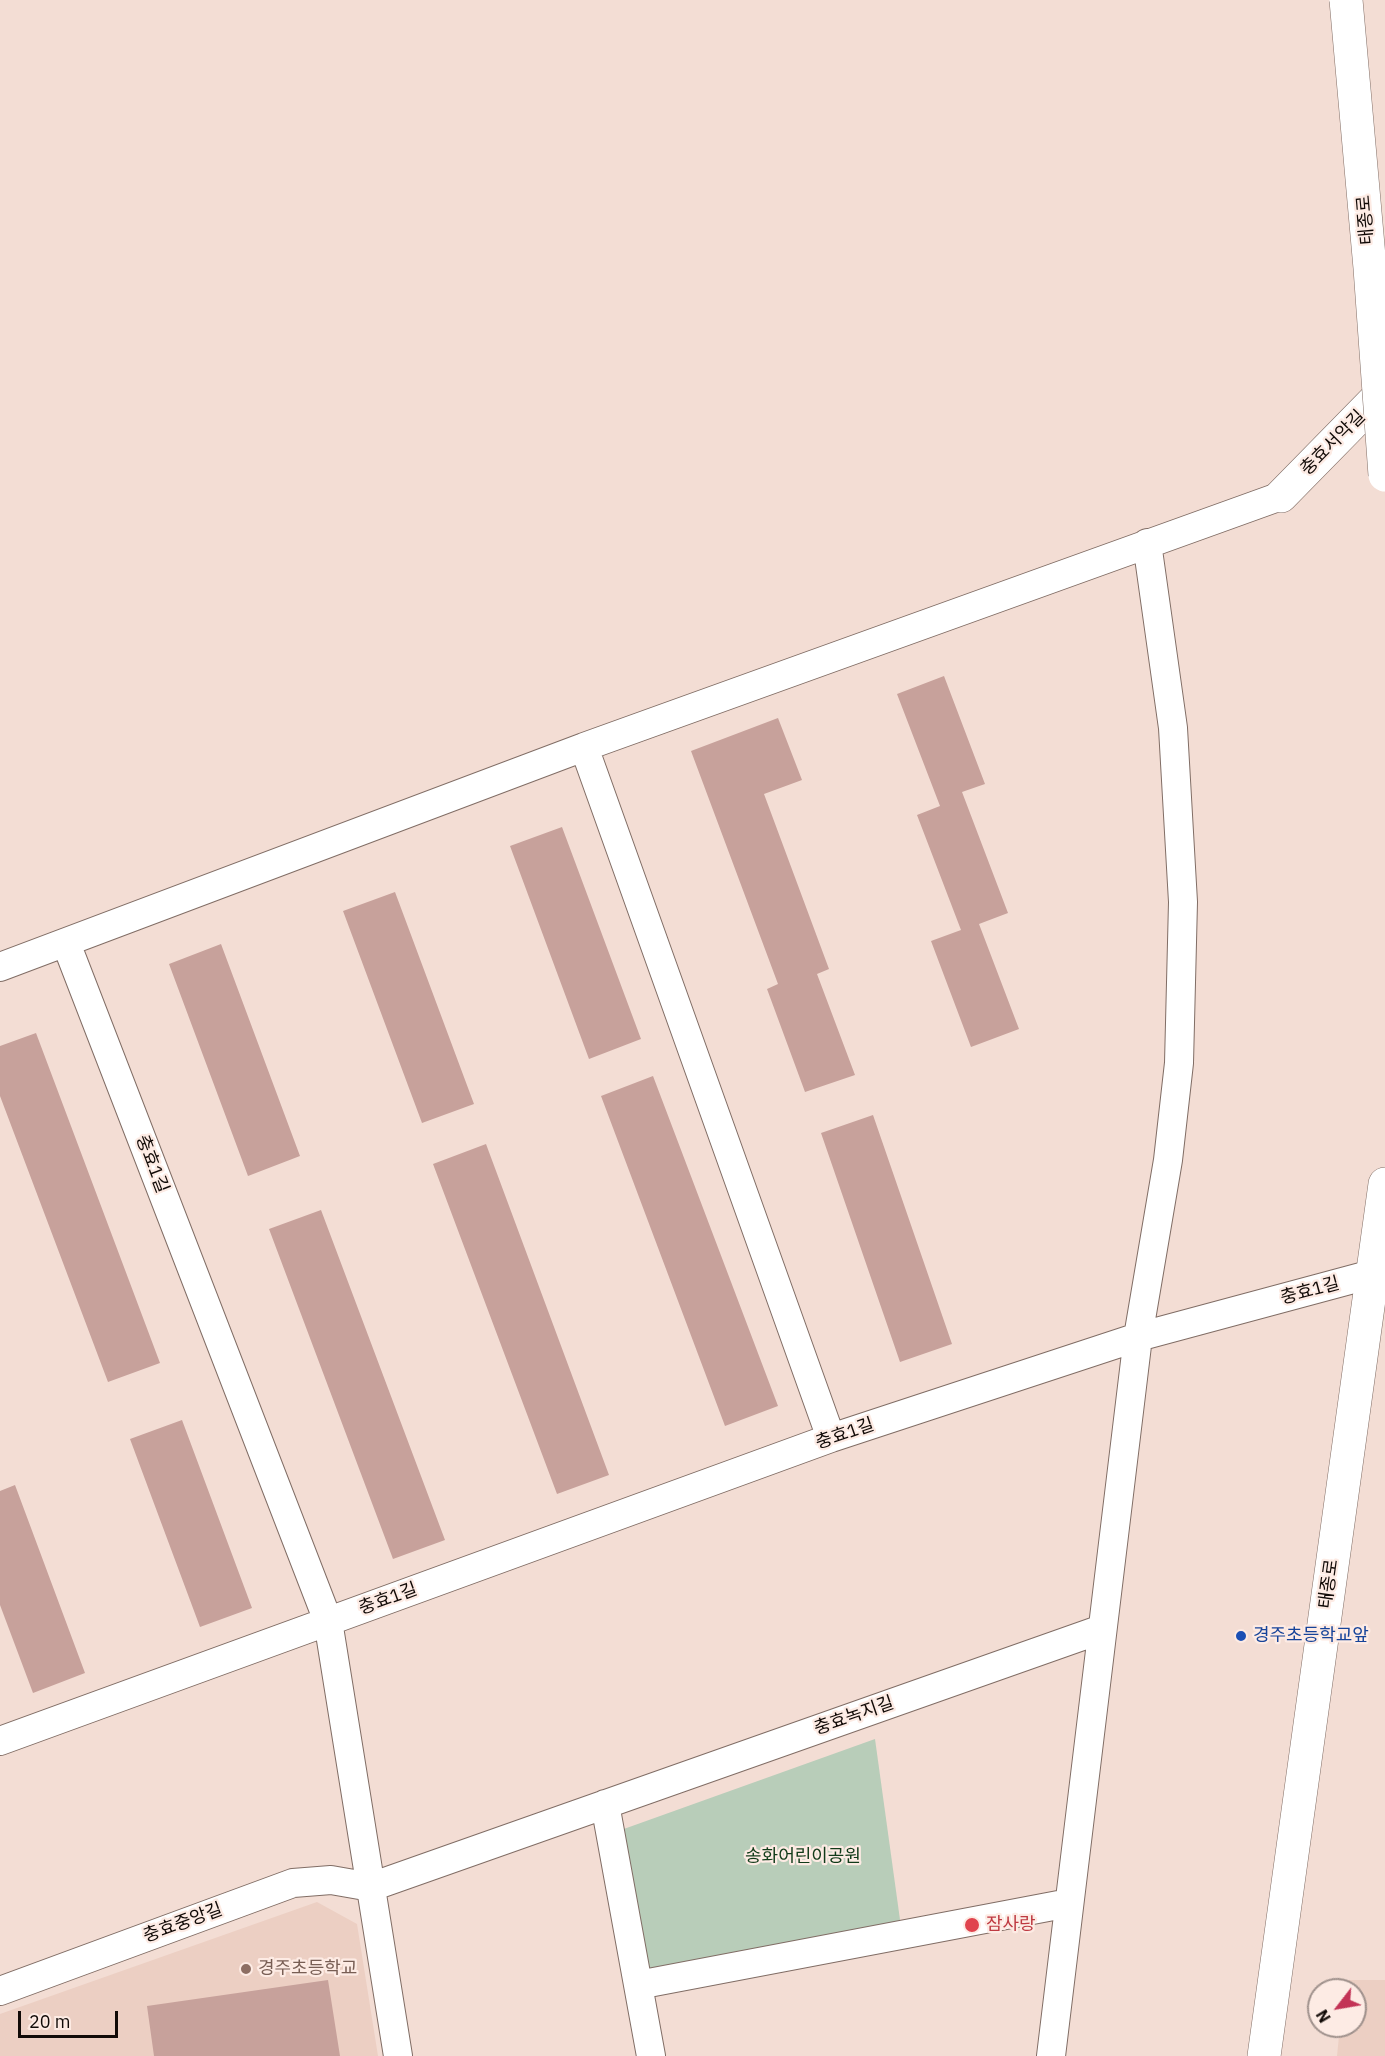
<!DOCTYPE html>
<meta charset="utf-8">
<style>
body{margin:0}
#map{position:relative;width:1385px;height:2056px;overflow:hidden;background:#f3ddd4;font-family:"IBM Plex Sans",sans-serif}
canvas{display:block}
.north{position:absolute;left:1307px;top:1978px;width:60px;height:60px;box-sizing:border-box;background:#fdebe4;border:2px solid #9f918c;border-radius:50%;rotate:239deg;font-size:16px;font-weight:700;line-height:24px;text-align:center;color:#110a07}
.north::after{content:'';display:block;margin:auto;width:21px;height:27px;background:#c33356;clip-path:polygon(50% 0,100% 100%,50% 72%,0 100%)}
.scale{position:absolute;left:18px;top:2011px;width:100px;height:27px;box-sizing:border-box;border:3px solid #110a07;border-top:0;padding-left:8px;font-size:18px;line-height:21px;white-space:nowrap;color:#110a07;-webkit-text-stroke:4px #fdebe4;paint-order:stroke}
</style>
<div id="map">
<canvas width="1385" height="2056"></canvas>
<div class="north">N</div>
<div class="scale">20 m</div>
</div>
<script>
const context = document.querySelector('canvas').getContext('2d');
context.lineJoin = 'round';
function fill(path, color) {
  context.fillStyle = color;
  context.fill(path, 'evenodd');
}
function stroke(path, color, width, dash) {
  context.strokeStyle = color;
  context.lineWidth = width;
  context.lineCap = dash ? 'butt' : 'round';
  context.setLineDash(dash || []);
  context.stroke(path);
}
function drawText(font, color, halo, rows, align = 'center') {
  context.font = font + ' "IBM Plex Sans","Noto Sans KR",sans-serif';
  context.lineWidth = 4.5;
  context.setLineDash([]);
  context.textBaseline = 'middle';
  context.strokeStyle = halo;
  context.fillStyle = color;
  for (const [text, x, y, turn = 0] of rows) {
    context.save();
    context.translate(x, y);
    context.rotate((+turn || 0) * Math.PI / 180);
    context.textAlign = isNaN(turn) ? turn : align;
    if (halo) context.strokeText(text, 0, 0);
    context.fillText(text, 0, 0);
    context.restore();
  }
}
fill(new Path2D(`
 M317 1902 357 1924 378 2056H0V2014Z
 M1345 1980H1385V2056H1337L1340 2026H1355V1990H1344Z`), '#eccfc3');
fill(new Path2D(`
 M875 1739 901 1927 646 1977 621 1830Z`), '#b8cdb9');
fill(new Path2D(`
 M944 676 985 784 962 792 1008 913 979 924 1019 1029 971 1047 931 941 961 930 917 815 940 806 897 694Z
 M778 718 802 780 764 794 829 969 817 974 855 1075 805 1092 767 989 778 984 691 751Z
 M562 827 641 1039 589 1059 510 846Z
 M395 892 474 1104 422 1123 343 911Z
 M221 944 300 1156 248 1176 169 964Z
 M36 1033 160 1363 108 1382 0 1096V1046Z
 M653 1076 778 1406 725 1426 601 1096Z
 M873 1115 952 1344 900 1362 821 1133Z
 M486 1144 609 1475 557 1494 433 1164Z
 M321 1210 445 1540 393 1559 269 1229Z
 M182 1420 252 1608 200 1627 130 1439Z
 M15 1485 85 1673 33 1693 0 1605V1491Z
 M328 1980 340 2056H154L147 2006Z`), '#c7a19b');
const minor = new Path2D(`
 M584 747 1281 496
 M66 943 328 1621 398 2056
 M0 967 584 747 831 1438
 M0 1741 831 1438 1138 1337 1372 1274
 M605 1804 651 2056
 M638 1985 1069 1903
 M0 1991 293 1883 331 1880 371 1887 1102 1629
 M1051 2056 1138 1337 1168 1160 1179 1063 1183 902 1173 728 1147 543`);
const tertiary = new Path2D(`
 M1281 496 1385 390
 M1264 2056 1385 1184`);
stroke(minor, '#806d65', 30);
stroke(tertiary, '#806d65', 34);
stroke(minor, '#fff', 28);
stroke(tertiary, '#fff', 33);
const tertiaryBridge = new Path2D(`
 M1346 0 1370 268 1385 475`);
stroke(tertiaryBridge, '#806d65', 34, []);
stroke(tertiaryBridge, '#fff', 33);
for (const [x, y, r, color] of [
 [1241,1636,6,"#1a4fb4"],
 [972,1925,8,"#e0444e"],
 [246,1969,6,"#8d6e63"]
]) {
  const dot = new Path2D();
  dot.arc(x, y, r, 0, 2 * Math.PI);
  context.fillStyle = color;
  context.fill(dot);
  stroke(dot, '#fdebe4', 2);
}
drawText('18px', '#110a07', '#fdebe4', [
 ["태종로",1366,220,-95],
 ["충효서악길",1333,443,-45],
 ["충효1길",152,1164,69],
 ["충효1길",1310,1291,-15],
 ["충효1길",845,1434,-19],
 ["태종로",1329,1584,-82],
 ["충효1길",388,1599,-20],
 ["충효녹지길",854,1716,-19],
 ["충효중앙길",183,1923,-20]
]);
drawText('18px', '#164399', '#fdebe4', [
 ["경주초등학교앞",1253,1636]
], 'left');
drawText('18px', '#113b19', '#fdebe4', [
 ["송화어린이공원",803,1857]
]);
drawText('18px', '#be3a42', '#fdebe4', [
 ["잠사랑",986,1925]
], 'left');
drawText('18px', '#785e54', '#fdebe4', [
 ["경주초등학교",258,1969]
], 'left');
</script>
